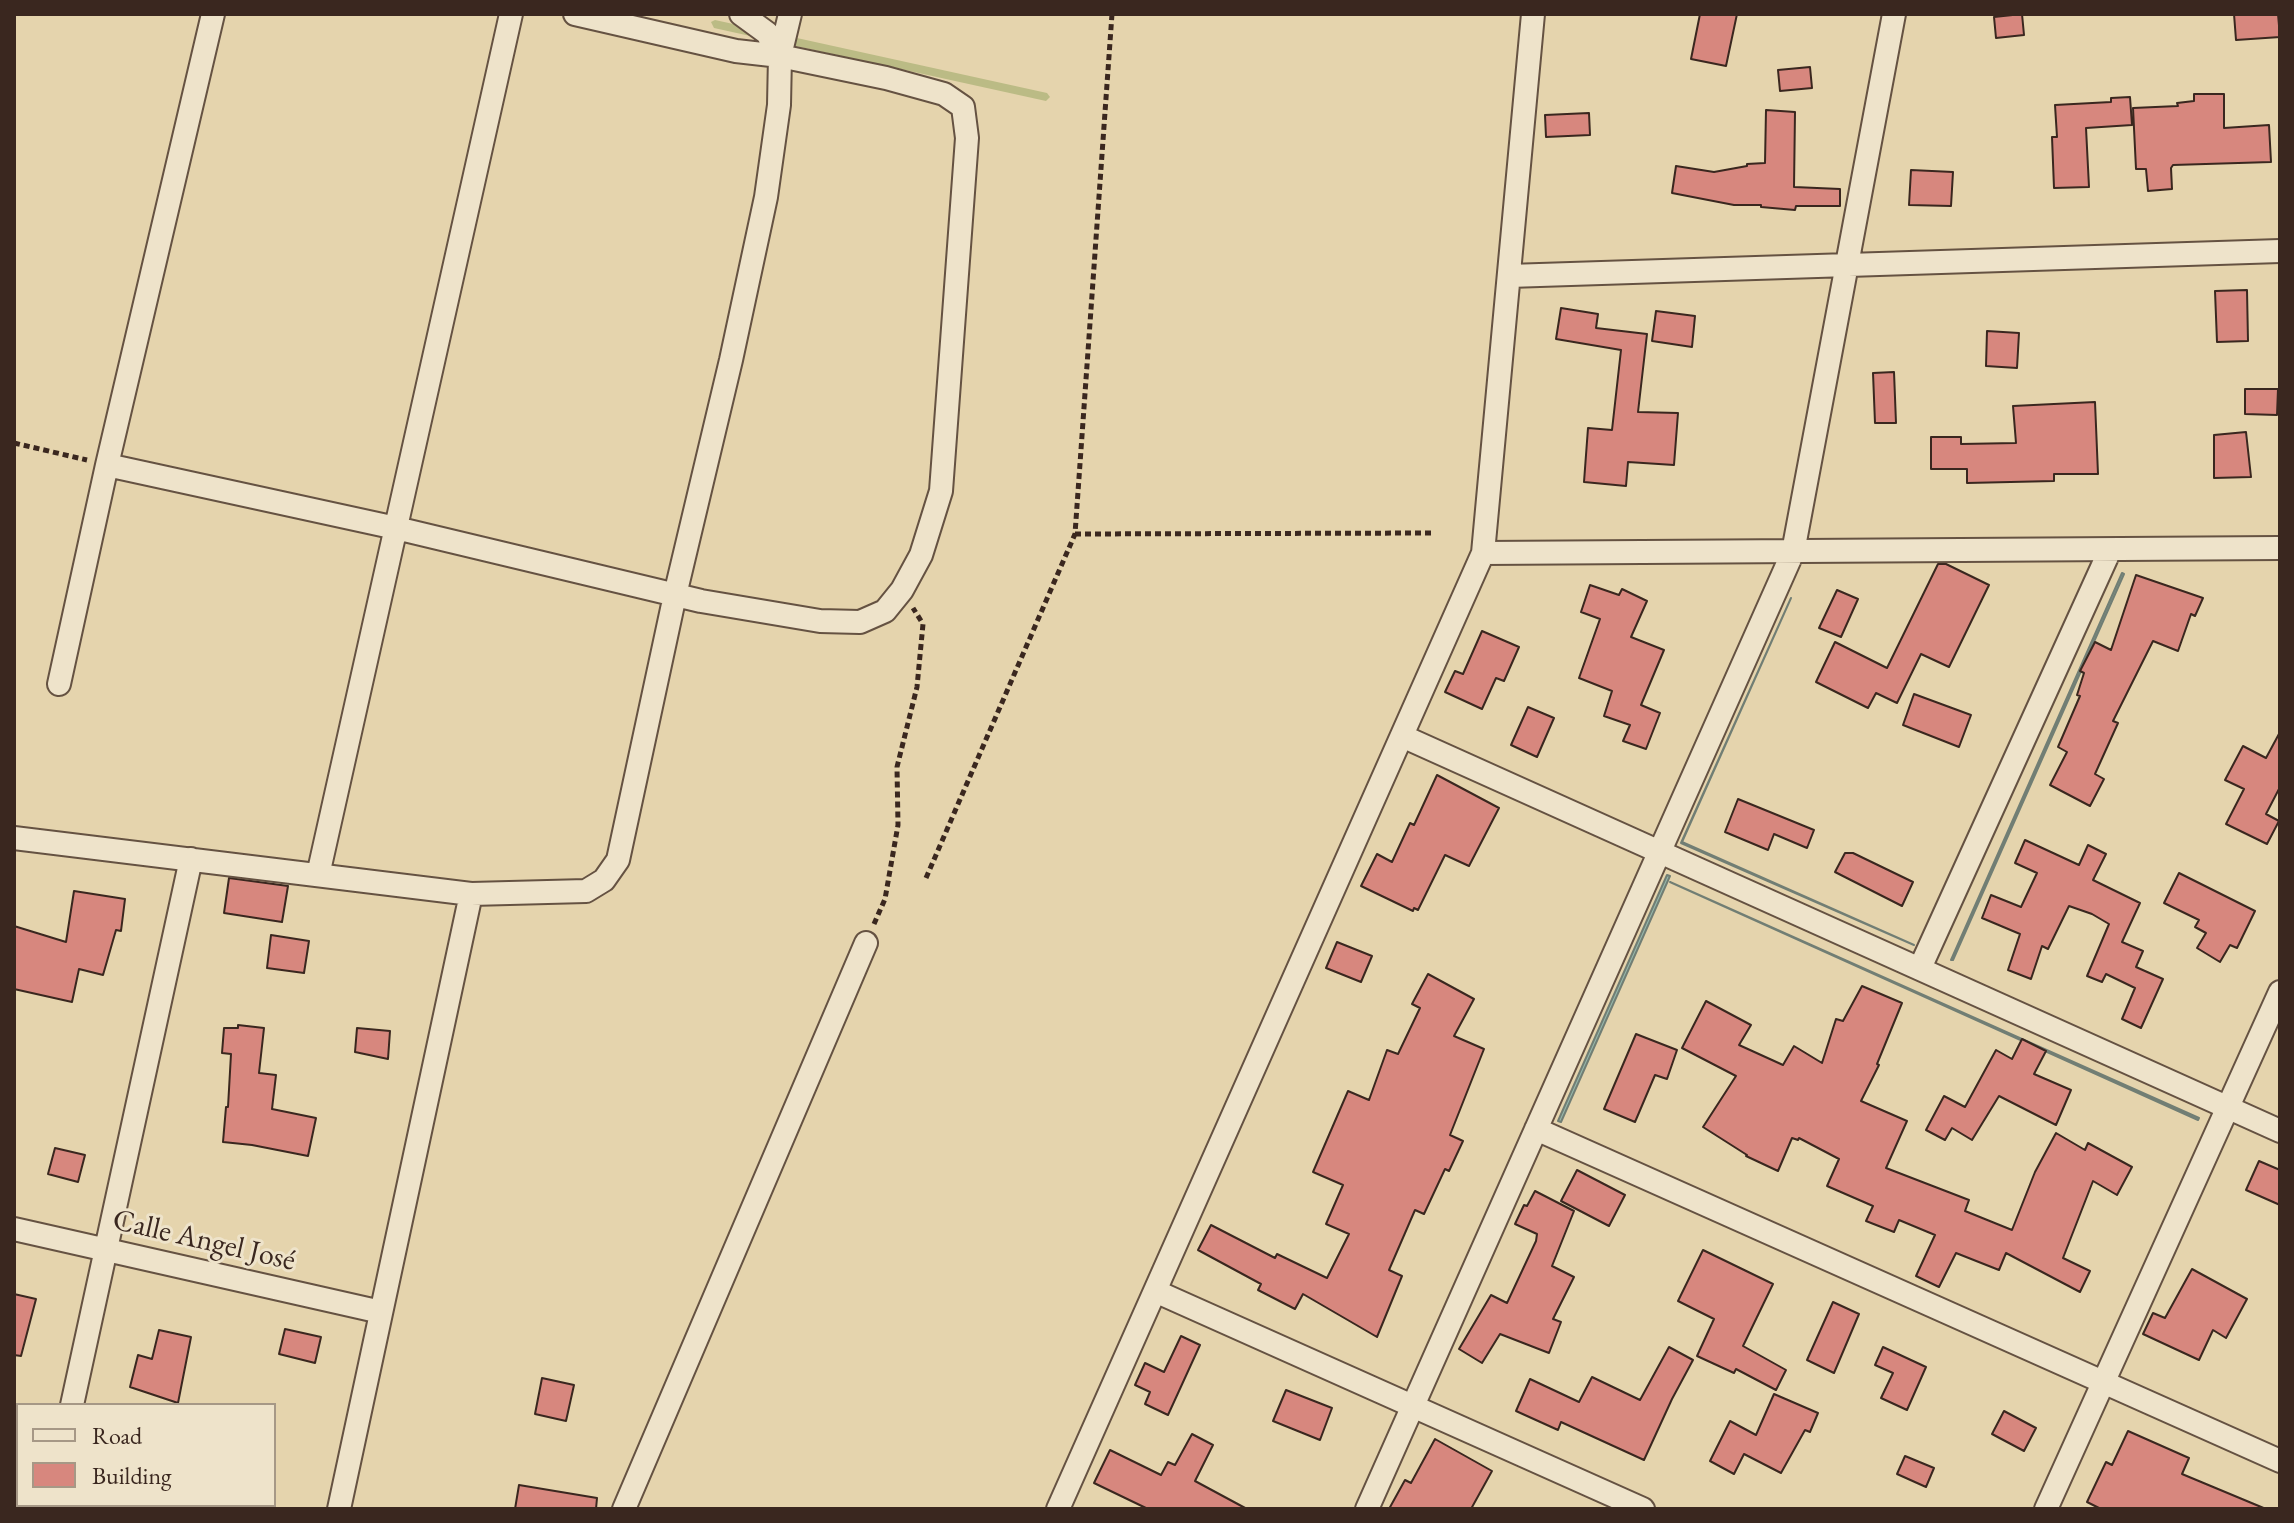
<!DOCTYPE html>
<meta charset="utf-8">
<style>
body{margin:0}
#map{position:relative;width:2294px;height:1523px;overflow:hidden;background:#e5d4ad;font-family:"EB Garamond",serif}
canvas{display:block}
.frame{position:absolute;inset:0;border:16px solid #3a271f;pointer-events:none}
.legend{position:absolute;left:16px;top:1403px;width:260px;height:104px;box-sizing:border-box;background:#eee3ca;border:2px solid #a69886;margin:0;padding:10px 14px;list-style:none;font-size:24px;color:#3a271f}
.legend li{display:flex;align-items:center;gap:16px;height:40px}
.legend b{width:40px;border:2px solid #a69886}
</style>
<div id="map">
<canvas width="2294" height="1523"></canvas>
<div class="frame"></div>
<ul class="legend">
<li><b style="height:10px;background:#eee3ca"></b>Road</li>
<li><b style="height:22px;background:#d7877e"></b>Building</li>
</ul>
</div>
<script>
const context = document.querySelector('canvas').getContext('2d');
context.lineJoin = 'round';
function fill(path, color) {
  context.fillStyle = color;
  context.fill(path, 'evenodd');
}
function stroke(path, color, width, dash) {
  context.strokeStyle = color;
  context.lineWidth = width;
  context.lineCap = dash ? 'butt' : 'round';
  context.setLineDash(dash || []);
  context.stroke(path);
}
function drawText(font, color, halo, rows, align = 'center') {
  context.font = font + ' "EB Garamond",serif';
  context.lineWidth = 6;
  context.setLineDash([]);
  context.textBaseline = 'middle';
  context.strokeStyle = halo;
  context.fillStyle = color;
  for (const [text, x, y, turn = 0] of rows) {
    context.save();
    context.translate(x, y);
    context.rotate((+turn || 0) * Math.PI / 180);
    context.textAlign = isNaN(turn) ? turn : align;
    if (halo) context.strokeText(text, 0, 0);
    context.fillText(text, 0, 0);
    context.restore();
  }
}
fill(new Path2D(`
 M715 20 1047 93 1050 97 1046 101 714 28 711 22Z`), '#bbbb85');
const water = new Path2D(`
 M2122 573 2124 574 1953 960H1951Z
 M1791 598 1682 842 1914 945 1681 843Z
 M1667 875 1670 876 1561 1122 1558 1121Z
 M1670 882 2199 1118 2198 1120Z`);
fill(water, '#96b8ac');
stroke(water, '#717e74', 2);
const building = new Path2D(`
 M1700 14H1737L1726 66 1691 59Z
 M2022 14 2024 35 1996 38 1994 17Z
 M2234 14H2278L2280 37 2236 40Z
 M1810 67 1812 88 1780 91 1778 70Z
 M2194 94H2224V128L2269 125 2271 162 2173 165 2171 168 2172 189 2148 191 2146 169H2136L2133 108 2178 106 2177 103 2194 101Z
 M2130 97 2132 125 2086 128 2089 187 2054 188 2052 137H2057L2055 105 2111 102V98Z
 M1766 110 1795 112 1794 187 1840 189V206H1796L1795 210 1761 207V205H1734L1672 193 1676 166 1714 172 1747 166V164L1765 163Z
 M1589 113 1590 135 1546 137 1545 115Z
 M1911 170 1953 172 1951 206 1909 205Z
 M2247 290 2248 341 2217 342 2215 291Z
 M1561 308 1598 314 1596 328 1647 334 1638 412 1678 413 1674 465 1628 462 1626 486 1584 482 1588 428 1612 430 1621 350 1556 339Z
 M1656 311 1695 316 1692 347 1652 341Z
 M1987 331 2019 333 2017 368 1986 366Z
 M1894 372 1896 423H1875L1873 373Z
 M2245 389H2278L2277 415 2245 414Z
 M2095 402 2098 474H2054V481L1967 483V469H1931V437H1961V444L2016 443 2013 406Z
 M2246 432 2251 477 2214 478V435Z
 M1938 564H1946L1989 585 1949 667 1921 654 1897 703 1876 693 1868 708 1816 682 1835 642 1887 668Z
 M2136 575 2203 598 2195 616 2191 614 2178 651 2153 641 2113 721 2118 723 2095 774 2104 779 2090 806 2050 785 2067 752 2058 747 2080 696 2077 695 2084 673 2080 671 2095 642 2111 650Z
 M1590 585 1619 595 1622 589 1647 601 1631 637 1664 650 1641 705 1660 713 1646 749 1623 741 1630 725 1604 716 1612 691 1579 678 1600 619 1581 612Z
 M1837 590 1858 599 1841 637 1819 628Z
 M1482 631 1519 647 1504 681 1496 678 1482 709 1445 692 1455 671 1463 674Z
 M1914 694 1971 715 1959 747 1903 725Z
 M1528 707 1554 718 1537 757 1511 745Z
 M2280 732V787L2266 814 2279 821 2267 844 2226 824 2244 789 2225 780 2243 746 2266 758Z
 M1437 775 1499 808 1469 866 1445 855 1418 910 1414 908 1413 911 1361 886 1377 854 1392 862 1410 823 1414 825Z
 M1738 799 1814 830 1807 848 1774 834 1768 850 1725 832Z
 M2025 840 2079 865 2088 845 2106 854 2093 880 2140 903 2122 942 2143 951 2136 967 2163 979 2141 1028 2122 1019 2135 988 2106 974 2102 982 2087 976 2109 924 2092 914 2069 906 2048 949 2042 946 2031 979 2008 970 2020 934 1982 918 1991 895 2021 907 2037 873 2015 863Z
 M1845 853H1853L1913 882 1902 906 1835 872Z
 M2179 873 2255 911 2237 948 2230 945 2220 962 2197 948 2206 933 2195 927 2199 920 2164 903Z
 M229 878 288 886 282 922 224 913Z
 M74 891 125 899 121 931 116 930 103 975 79 969 72 1002 14 989V926L66 942Z
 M271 935 309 941 304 973 267 968Z
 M1337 942 1372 956 1361 982 1326 968Z
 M1428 974 1474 999 1454 1036 1484 1049 1450 1135 1463 1141 1449 1171 1445 1169 1424 1214 1415 1210 1389 1270 1402 1276 1377 1337 1303 1294 1295 1309 1258 1290 1261 1284 1198 1250 1211 1225 1275 1258 1277 1254 1327 1278 1349 1234 1326 1224 1343 1185 1313 1172 1348 1091 1369 1100 1387 1050 1398 1054 1420 1008 1412 1004Z
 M1862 986 1902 1003 1877 1064 1879 1065 1861 1101 1907 1121 1886 1168 1969 1200 1965 1211 2012 1230 2035 1172 2056 1133 2085 1150 2088 1143 2132 1167 2117 1195 2093 1181 2063 1258 2090 1271 2080 1292 2006 1253 1999 1270 1956 1253 1939 1287 1916 1276 1935 1235 1899 1220 1894 1232 1866 1221 1873 1206 1827 1186 1839 1159 1799 1138 1798 1140 1792 1138 1778 1171 1746 1156 1747 1155 1703 1127 1736 1076 1682 1048 1706 1001 1751 1025 1739 1045 1783 1065 1794 1046 1822 1063 1836 1019 1843 1021Z
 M238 1025 264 1028 259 1073 276 1075 272 1109 316 1118 308 1156 252 1145 223 1142 226 1107H228L231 1054 222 1053 224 1028H238Z
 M357 1028 390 1031 388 1059 355 1052Z
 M1636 1034 1677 1050 1667 1079 1655 1075 1635 1122 1604 1109Z
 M2022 1039 2046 1051 2034 1074 2071 1090 2056 1125 1999 1096 1972 1140 1952 1128 1945 1140 1926 1130 1944 1096 1965 1107 1996 1050 2012 1059Z
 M55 1148 85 1155 78 1182 48 1174Z
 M2259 1161 2280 1170V1205L2246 1190Z
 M1577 1170 1625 1195 1609 1226 1561 1201Z
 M1535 1191 1574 1211 1552 1266 1574 1277 1553 1319 1561 1322 1549 1353 1500 1334 1482 1363 1459 1349 1491 1295 1507 1303 1536 1241 1537 1234 1515 1224 1524 1205 1527 1206Z
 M1703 1250 1773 1284 1743 1346 1786 1370 1776 1390 1736 1369 1734 1373 1697 1356 1714 1319 1678 1301Z
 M2192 1269 2247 1299 2226 1338 2213 1330 2199 1360 2143 1334 2153 1313 2165 1318Z
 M14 1294 36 1299 21 1356 14 1355Z
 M1833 1302 1859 1314 1834 1373 1807 1360Z
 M285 1329 321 1337 315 1363 279 1354Z
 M159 1330 191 1337 178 1403 130 1387 138 1355 152 1359Z
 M1181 1336 1200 1345 1168 1415 1145 1404 1150 1392 1135 1385 1145 1363 1164 1372Z
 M1669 1347 1693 1360 1672 1399 1644 1460 1561 1422 1558 1430 1516 1411 1530 1379 1579 1402 1592 1377 1640 1400Z
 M1883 1347 1926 1367 1907 1410 1881 1398 1893 1373 1875 1365Z
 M542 1378 574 1385 566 1421 535 1414Z
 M1286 1390 1332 1408 1320 1440 1273 1421Z
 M1774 1394 1818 1413 1810 1432 1805 1430 1781 1473 1744 1454 1734 1474 1710 1461 1730 1421 1756 1435Z
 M2004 1411 2036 1428 2024 1451 1992 1434Z
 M2128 1431 2189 1458 2182 1474 2266 1509H2101L2087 1502 2106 1462 2112 1465Z
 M1192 1434 1213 1445 1195 1481 1247 1509H1148L1094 1483 1110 1450 1161 1475 1168 1462 1175 1465Z
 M1435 1439 1492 1471 1471 1509H1389L1405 1480 1411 1483Z
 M1905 1456 1934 1468 1926 1487 1897 1474Z
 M519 1485 597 1498 596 1509H515Z`);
fill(building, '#d7877e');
stroke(building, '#3a271f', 2);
const street = new Path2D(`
 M780 56 790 14
 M1509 276 2280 251
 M107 465 396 528 701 601 820 621 860 622 885 611 902 590 921 555 941 491 967 138 963 107 944 94 886 78 780 56 736 51 575 14
 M1483 553 2280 548
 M59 684 107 465 213 14
 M1402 736 2280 1131
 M14 838 471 894 586 891 604 880 618 860 675 595 731 360 766 197 779 105 780 56 767 33 741 14
 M318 875 511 14
 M1920 968 2110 550
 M1536 1129 2280 1461
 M14 1229 381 1312
 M1155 1291 1643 1509
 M72 1405 191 859
 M49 1509 50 1505
 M339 1509 471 894
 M624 1509 866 943
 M1058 1509 1483 553 1533 14
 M1367 1509 1793 552 1894 14
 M2046 1509 2280 992`);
stroke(street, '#655242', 26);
stroke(new Path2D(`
 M14 443 87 460
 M1075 534 1432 533
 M926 878 1075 534 1112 14
 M874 924 885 899 898 825 897 767 917 687 923 624 913 608`), '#3a271f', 5, [6, 4]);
stroke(street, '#eee3ca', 22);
drawText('30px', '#3a271f', '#eee3ca', [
 ["Calle Angel José",204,1241,13]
]);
</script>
